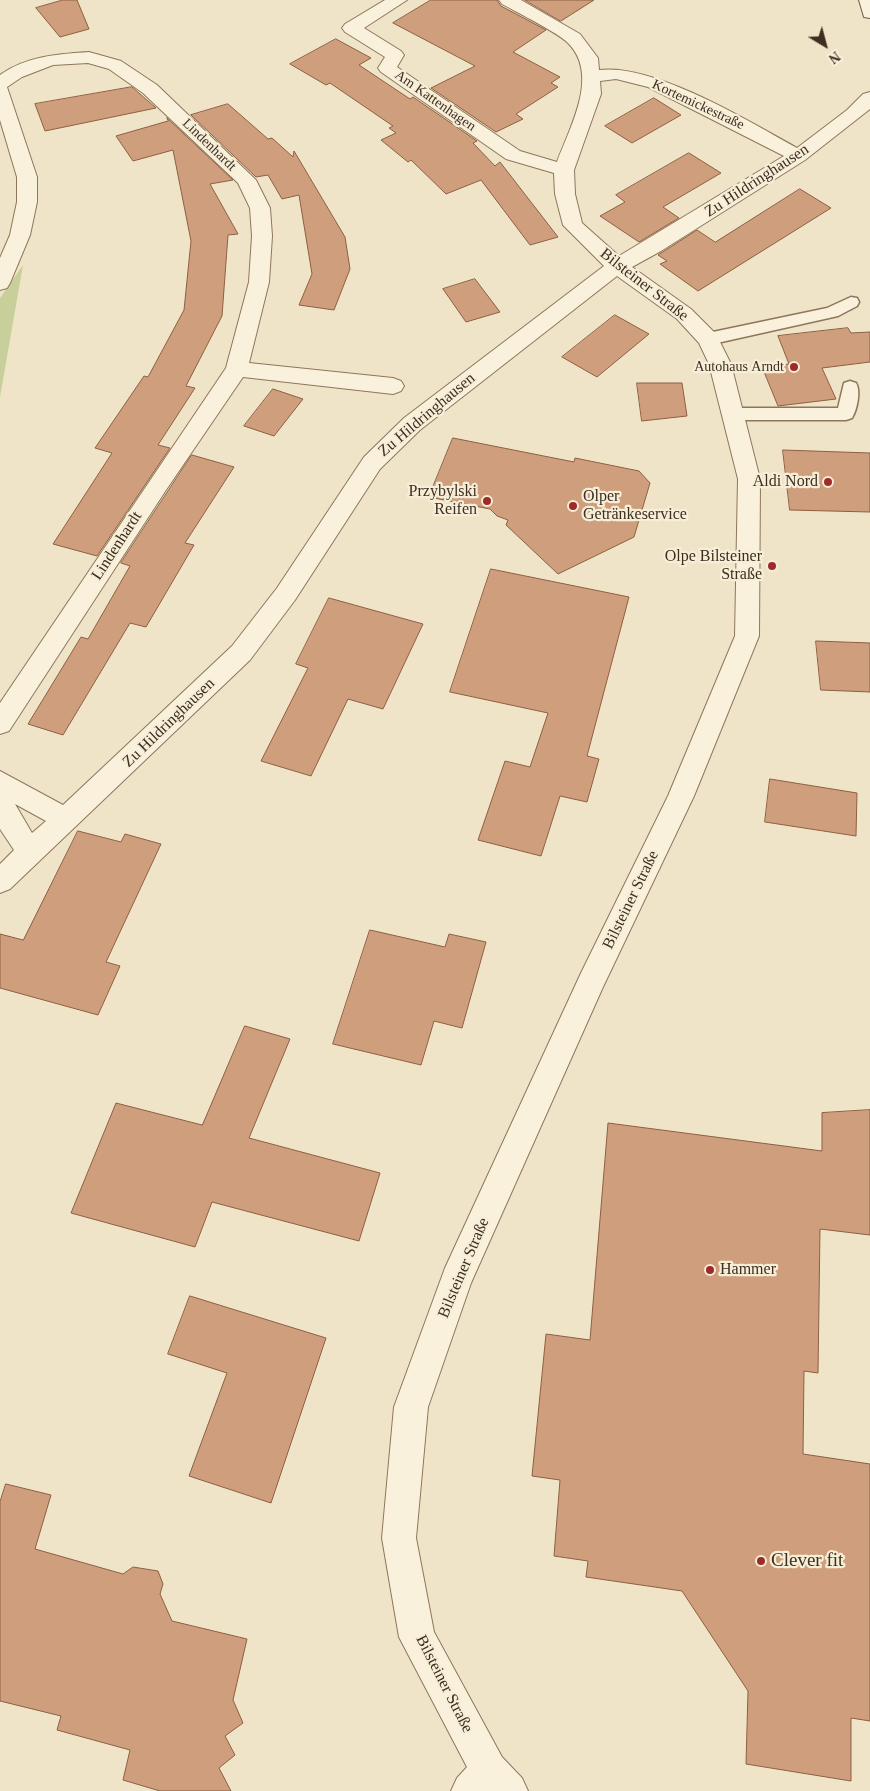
<!DOCTYPE html>
<meta charset="utf-8">
<style>
body{margin:0}
#map{position:relative;width:870px;height:1791px;overflow:hidden;background:#f0e4c8;font-family:Georgia,serif}
canvas{display:block}
.north{position:absolute;left:800px;top:20px;width:50px;height:50px;-webkit-text-stroke:4px #f7eed8;paint-order:stroke;rotate:143deg;font-size:14px;font-weight:700;line-height:20px;text-align:center;color:#3d2e20}
.north::after{content:'';display:block;margin:auto;width:18px;height:22px;background:#3d2e20;clip-path:polygon(50% 0,100% 100%,50% 72%,0 100%)}
</style>
<div id="map">
<canvas width="870" height="1791"></canvas>
<div class="north">N</div>
</div>
<script>
const context = document.querySelector('canvas').getContext('2d');
context.lineJoin = 'round';
function fill(path, color) {
  context.fillStyle = color;
  context.fill(path, 'evenodd');
}
function stroke(path, color, width, dash) {
  context.strokeStyle = color;
  context.lineWidth = width;
  context.lineCap = dash ? 'butt' : 'round';
  context.setLineDash(dash || []);
  context.stroke(path);
}
function drawText(font, color, halo, rows, align = 'center') {
  context.font = font + ' Georgia,serif';
  context.lineWidth = 4.5;
  context.setLineDash([]);
  context.textBaseline = 'middle';
  context.strokeStyle = halo;
  context.fillStyle = color;
  for (const [text, x, y, turn = 0] of rows) {
    context.save();
    context.translate(x, y);
    context.rotate((+turn || 0) * Math.PI / 180);
    context.textAlign = isNaN(turn) ? turn : align;
    if (halo) context.strokeText(text, 0, 0);
    context.fillText(text, 0, 0);
    context.restore();
  }
}
fill(new Path2D(`
 M23 265 0 397V298Z`), '#c9cf9b');
const building = new Path2D(`
 M63 0H77L89 29 60 37 36 8Z
 M431 0H497L501 6 546 30 513 52 560 77 551 83 558 87 516 114 523 119 496 132 431 88 475 66 393 23Z
 M525 0H594L561 21Z
 M336 39 371 58 359 65 410 99 413 97 477 141 473 143 495 166 500 162 558 237 530 245 481 180 446 194 411 160 408 162 381 140 396 133 389 128 393 126 330 83 326 85 290 64Z
 M132 87 156 108 45 131 35 104Z
 M654 98 681 115 632 143 605 126Z
 M228 104 268 139 272 138 293 157 294 151 345 237 350 269 334 310 299 305 312 274 299 195 282 199 268 175 256 177 191 115Z
 M167 118 233 180 210 184 238 234 228 235 222 316 186 386 195 388 158 445 170 448 97 556 53 544 112 453 95 448 144 376 148 377 184 310 191 241 173 150 133 161 116 136 168 121Z
 M689 153 721 173 663 207 679 218 639 242 600 216 625 202 616 195Z
 M800 189 831 208 698 291 660 264 667 261 658 255 697 230 715 242Z
 M475 279 500 312 466 322 443 289Z
 M615 315 649 334 597 377 562 357Z
 M848 328 851 333 870 332V362L822 368 836 399 778 406 762 367 789 364 778 336Z
 M637 383H682L687 416 642 421Z
 M273 389 303 399 274 436 244 426Z
 M453 438 574 462 575 458 639 471 650 483 634 537 558 574 506 525 508 520 497 516 490 509 429 497Z
 M783 450 870 453V512L790 510Z
 M192 455 234 467 185 543 194 545 146 627 130 623 63 735 28 724 81 637 88 639 130 566 121 563Z
 M491 569 629 597 587 756 599 759 587 802 560 796 541 856 478 840 505 761 530 767 548 713 450 692Z
 M329 598 423 624 383 709 348 699 311 776 261 761 308 668 296 664Z
 M816 641 870 643V692L821 690Z
 M770 779 857 793 856 836 765 822Z
 M78 831 121 842 125 834 161 844 106 962 120 966 98 1015 0 988V934L23 940Z
 M370 930 445 947 449 934 486 942 462 1028 434 1021 421 1065 333 1044Z
 M245 1026 290 1039 249 1138 380 1173 359 1241 212 1202 195 1247 71 1213 116 1103 202 1125Z
 M870 1110V1235L820 1229 818 1373 804 1371 803 1454 870 1464V1721L851 1718V1781L746 1764 748 1691 682 1591 586 1577 588 1561 554 1556 560 1480 532 1476 546 1334 590 1340 608 1123 822 1151V1113Z
 M190 1296 326 1338 271 1503 189 1476 227 1373 168 1354Z
 M6 1484 51 1495 35 1549 123 1574 133 1567 158 1571 163 1584 160 1594 172 1621 247 1639 233 1700 243 1723 225 1736 235 1755 219 1768 231 1791H160L123 1780 130 1750 57 1730 61 1716 0 1701V1502Z`);
fill(building, '#cf9f7d');
stroke(building, '#8d5f41', 1);
const lane = new Path2D(`
 M851 297 857 298 859 302 857 306 838 316 708 345 702 343 700 339 702 335 708 333 827 308Z
 M850 381 856 383C861 391 857 410 852 418L846 420H733L727 418 724 414 727 410 733 408H838L844 383Z`);
const street = new Path2D(`
 M385 0H407L364 28 401 51 404 55 397 67 520 151 557 162C570 127 600 75 568 43 557 32 518 13 502 4L499 0H521L580 34 598 58 599 70C653 63 749 121 797 148L847 110 863 94 870 92V109L805 160 661 251 632 267 691 309 716 334 731 364 760 479 759 636 694 796 603 987 471 1283 428 1407 416 1538 434 1632 502 1757 522 1778 528 1791H451L457 1778 467 1767 399 1637 382 1538 394 1407 445 1268 581 973 668 796 735 636 738 479 709 364 699 343 677 319 617 276 420 430 380 469 295 600 250 660 10 889 0 893V864L14 850 0 829V771L63 805 232 646 277 588 364 457 404 418 604 266 563 225 555 194 554 173 506 159 381 72 378 68 385 57 345 32 342 28 345 24ZM616 79 648 87 784 156 619 256 582 223 575 194 574 170 601 94 600 81ZM15 804 46 821 32 833Z
 M89 52 121 61 157 85 256 180 270 208 272 236 269 282 249 363 393 378 401 381 404 386 401 391 393 394 243 377 166 490 9 731 0 734V703L226 368 249 282 252 236 250 208 238 183 143 93 109 69 88 63 53 65 22 77 7 87 37 177V202L30 235 10 283 7 288 0 290V258L10 235 17 202V177L0 120V75C26 56 58 54 89 52Z`);
const secondary = new Path2D(`
 M859 0H870V18L864 17Z`);
stroke(lane, '#8d765c', 3);
stroke(street, '#8d765c', 2);
stroke(secondary, '#6f573f', 2);
fill(lane, '#faf1dc');
fill(street, '#faf1dc');
fill(secondary, '#faf1dc');
for (const [x, y, r, color] of [
 [794,367,5,"#9e2a2b"],
 [828,482,5,"#9e2a2b"],
 [487,501,5,"#9e2a2b"],
 [573,506,5,"#9e2a2b"],
 [772,566,5,"#9e2a2b"],
 [710,1270,5,"#9e2a2b"],
 [761,1561,5,"#9e2a2b"]
]) {
  const dot = new Path2D();
  dot.arc(x, y, r, 0, 2 * Math.PI);
  context.fillStyle = color;
  context.fill(dot);
  stroke(dot, '#f7eed8', 2);
}
drawText('14px', '#3d2e20', '#f7eed8', [
 ["Am Kattenhagen",435,101,35],
 ["Kortemickestraße",698,105,25],
 ["Lindenhardt",209,145,44]
]);
drawText('14px', '#3d2e20', '#f7eed8', [
 ["Autohaus Arndt",784,367]
], 'right');
drawText('16px', '#3d2e20', '#f7eed8', [
 ["Zu Hildringhausen",757,181,-33],
 ["Bilsteiner Straße",644,285,38],
 ["Zu Hildringhausen",427,415,-40],
 ["Lindenhardt",117,546,-57],
 ["Zu Hildringhausen",169,723,-44],
 ["Bilsteiner Straße",631,900,-64],
 ["Bilsteiner Straße",464,1268,-67],
 ["Bilsteiner Straße",444,1684,63]
]);
drawText('16px', '#3d2e20', '#f7eed8', [
 ["Aldi Nord",818,482],
 ["Przybylski",477,492],
 ["Reifen",477,510],
 ["Olper",583,497,"left"],
 ["Getränkeservice",583,515,"left"],
 ["Olpe Bilsteiner",762,557],
 ["Straße",762,575],
 ["Hammer",720,1270,"left"]
], 'right');
drawText('19px', '#3d2e20', '#f7eed8', [
 ["Clever fit",771,1561]
], 'left');
</script>
